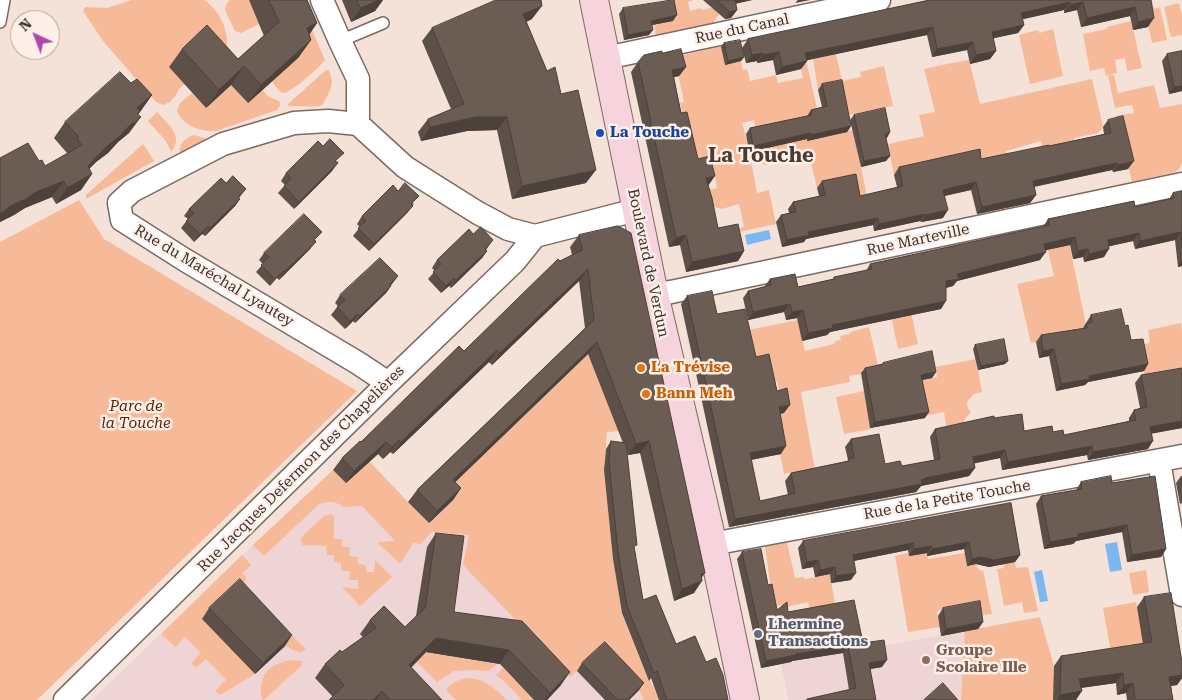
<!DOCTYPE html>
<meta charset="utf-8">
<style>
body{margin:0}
#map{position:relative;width:1182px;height:700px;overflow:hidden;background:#f4e1d8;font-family:"Roboto Serif",serif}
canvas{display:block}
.north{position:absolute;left:10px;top:10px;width:50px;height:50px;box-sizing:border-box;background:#feefe7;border:1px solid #b0a49d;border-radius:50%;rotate:317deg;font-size:14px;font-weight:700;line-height:20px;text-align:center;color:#3a332f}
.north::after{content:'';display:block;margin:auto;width:18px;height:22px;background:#ac49af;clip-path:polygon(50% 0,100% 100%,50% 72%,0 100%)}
</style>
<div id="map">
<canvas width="1182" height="700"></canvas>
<div class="north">N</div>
</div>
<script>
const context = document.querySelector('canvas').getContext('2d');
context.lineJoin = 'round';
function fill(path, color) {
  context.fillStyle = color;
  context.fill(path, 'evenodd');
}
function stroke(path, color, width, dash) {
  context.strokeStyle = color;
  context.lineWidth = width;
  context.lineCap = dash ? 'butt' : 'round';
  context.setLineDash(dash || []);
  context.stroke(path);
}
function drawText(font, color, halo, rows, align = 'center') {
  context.font = font + ' "Roboto Serif",serif';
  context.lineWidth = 5;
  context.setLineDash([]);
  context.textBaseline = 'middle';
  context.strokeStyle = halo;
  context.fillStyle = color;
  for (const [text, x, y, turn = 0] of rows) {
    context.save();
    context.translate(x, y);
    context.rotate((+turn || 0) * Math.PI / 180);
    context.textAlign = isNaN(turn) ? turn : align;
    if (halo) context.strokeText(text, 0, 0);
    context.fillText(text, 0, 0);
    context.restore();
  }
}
fill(new Path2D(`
 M588 354 619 431 607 432 604 470 613 559 622 614 644 669 660 700H92L253 545 357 449 408 502Z
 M1026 620 1053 700H788L781 664 810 658 843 653Z`), '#efd4d6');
fill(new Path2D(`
 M132 0H204C220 10 229 31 227 49L179 89 176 95 170 102 163 105 156 102 103 41 83 11 84 9 86 7 107 8Z
 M230 0H249L259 24 241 33 235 31 225 10C225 6 227 3 230 0Z
 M666 0H694L688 2 690 11 701 8 702 10 715 7 716 11 719 14 713 23 656 35 654 25 673 21Z
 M1152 0 1154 9 1160 7 1167 40 1152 43 1143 1Z
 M1179 3 1182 16V35L1171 37 1164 7Z
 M1131 21 1142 68 1127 71 1125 58 1115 60 1117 73 1106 76 1104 68 1090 71 1083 34 1107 29V27Z
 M309 23 325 60C321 66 290 94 283 93 279 92 275 85 272 81L298 58Z
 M1053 29 1063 76 1030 84 1019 35 1038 30 1039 33Z
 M721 46 725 65 741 61 743 70 747 69 750 81 776 75 778 83 803 78 797 52 804 51 818 113 808 121 756 132 754 120 742 123 751 156H750L757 193 769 190 776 224 734 233 744 226 739 204 722 209 680 197 717 188 713 164 704 166 689 165 687 133 680 103 684 102 675 59 680 56Z
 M836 54 842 81 861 77 860 72 884 66 893 106 848 115 843 85 818 90 813 59Z
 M969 60 980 104 1092 79 1103 127 1098 133 1074 138 1075 147 1044 154 1041 141 1006 151 1007 160 894 175 888 144 924 136 919 115 935 112 924 69 947 64Z
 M326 70H329C330 74 332 78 332 82 332 87 325 104 320 106 318 107 291 106 288 106V104Z
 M1114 75 1118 93 1154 85 1160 108 1182 104V164L1179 169 1175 172 1132 182 1116 116 1134 113 1132 105 1115 108 1108 76Z
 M231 85 248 103 263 90C264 92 267 96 269 97 275 100 286 100 277 110L216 131C201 132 183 126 177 111L180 103 192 93 206 108Z
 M157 112C167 123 185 136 171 152L166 141 148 121Z
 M853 130 868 200 817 188 809 155 764 165 760 149Z
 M194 135 207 139 210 143 181 157C177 145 183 139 194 135Z
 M143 144 148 151 154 161 86 199V195Z
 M79 200 104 239 357 391 37 700H0V242Z
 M1069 243 1087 329 1067 337 1031 343 1017 284 1054 276 1048 250 1059 247Z
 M907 294 918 344 898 349 887 298Z
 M798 320 805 351 834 344 836 341 841 340 840 336 849 334 853 331 869 327 881 378 872 372 849 376 850 382 801 392 815 470C804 472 795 471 784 474L773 415 784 413 777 381 767 382 740 367 743 331Z
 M1181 323 1182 331V375L1147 390 1139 345 1150 343 1148 330Z
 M588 354 619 431 607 432 604 470 613 559 622 614 644 669 660 700H644L639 690 600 650 570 677 463 565 469 535 431 532 420 545 414 542 400 564 377 542 395 541 362 506 343 507C337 501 324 500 317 506L264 556 253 545 333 470 346 483 369 461 408 502 445 492Z
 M976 359 982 392 974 394 967 402 968 408 971 412 964 420 965 426 947 430 944 412 925 416 918 381 937 377 936 367Z
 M864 391 871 429 844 434 836 397Z
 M331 514 334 516V539H342V547H350L349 556 358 557V564L365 565 367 572H374L375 560 392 577 360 606 342 587 358 589V580H349L350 571H341V563L334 562V555H327L326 546 302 545 301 539 304 534 324 516Z
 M787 542 795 578 804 577 805 579 830 574 836 610 811 614 808 602 782 608 781 605 776 606 772 584 770 583 765 546Z
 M908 553 909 556 927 553 928 559 965 553 967 566 976 564 977 567 981 571 983 570 992 614 976 616 974 604 937 611 940 627 908 632 895 556Z
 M242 555 251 565 242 573 246 577 242 594 202 619 255 674 220 695 215 691 226 680 206 659 198 666 195 667 192 664V662L201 653 185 637 175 647 161 634Z
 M1015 562 1016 568 1028 567 1038 611 1024 613 1022 602 1004 606 997 569 1004 568V564Z
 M1146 570 1149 592 1133 595 1129 573Z
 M255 599 306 649C303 651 303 652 299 652 286 652 255 614 245 603Z
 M1136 602 1142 634 1151 651 1112 658 1103 608Z
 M1040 617 1054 666 1055 700H961L965 631Z
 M426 652 497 664 489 671 467 670 454 671 437 682 417 662Z
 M289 660 301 661 302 665 264 700H263C258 688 262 673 273 666 278 663 284 662 289 660Z
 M503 668 534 700H522L505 682 496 675Z
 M470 678C486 680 496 689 507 700H456L446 690C453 681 460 679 470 678Z`), '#f7ba98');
fill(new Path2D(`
 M769 230 771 239 747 245 745 235Z
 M1117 542 1122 570 1110 572 1105 544Z
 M1042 570 1048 601 1040 602 1034 572Z`), '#7bb7f0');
const service = new Path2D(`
 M0 22 4 0
 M340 41 383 23`);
const minor = new Path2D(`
 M322 0 340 41 358 79V124
 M606 58 879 0
 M535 236 636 210
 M654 294 671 292 1182 184
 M388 383 358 363 185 260 122 220 119 203 132 191 223 144 294 123 328 121 358 124 405 167 435 186 478 213 508 229 535 236
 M1159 461 1182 595
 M712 544 1182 456
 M65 700 388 383 515 261 535 236`);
const secondary = new Path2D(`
 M594 0 654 294 709 528 745 700`);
stroke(service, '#7b6b63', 14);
stroke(minor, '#7b6b63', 25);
stroke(secondary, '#7b6b63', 30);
stroke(service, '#fff', 11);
stroke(minor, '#fff', 22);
stroke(secondary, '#f6d3dd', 28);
fill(new Path2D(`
 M249 0H307L317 23 309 35 311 40 298 58 248 103 231 85 206 108 169 67 182 49 238 59 264 36Z
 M342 0H383L375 11 351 22Z
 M703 0H752L735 4 737 10 731 18 725 19Z
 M930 0H1151L1148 27 1133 30 1130 16 1081 27 1077 10 1064 13V10L1022 19 1024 25 1018 33 993 38 996 51 990 59 970 64 967 50 932 57 927 35 806 60 807 61 801 69 776 75 773 60 757 63V61L746 63 742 48 748 39Z
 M623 8 673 21 652 25 649 35 624 40 619 14Z
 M532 19 526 22 547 71 561 94 586 183 512 199 497 130 467 131 421 141 418 132 428 119 451 109 422 41 432 28Z
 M724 43 744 57 741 61 725 65 721 47Z
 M1182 51V91L1169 94 1162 61 1167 54Z
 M662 53 686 67 679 76 674 77 681 113 708 186 718 228 744 251 738 261 686 272 680 245 669 247 631 72 638 62Z
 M131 83 152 95 138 114 129 133 118 142 108 153 96 162 89 169 92 174 81 190 56 204 52 197 25 208 14 215 0 222V158L39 161 45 166 66 155 67 153 54 138 65 122Z
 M822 84 851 126 847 132 807 141V139L749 152 746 134 750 128 807 116 811 110 822 107 818 90Z
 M854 115 890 132 886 138 890 156 886 161 861 167 850 120Z
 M1108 120 1128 169 1113 172 1112 170 1034 187 1036 195 1030 203 977 214 971 190 945 196 943 218 921 222 920 221 874 231 873 225 806 239 804 242 782 247 776 222 781 215 789 213 788 209 793 202 819 196 817 188 822 181 860 196 897 187 894 175 899 167 981 159 1049 146 1104 134 1103 127Z
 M339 161 337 162 332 171 294 209 278 193 285 185 281 181 286 173Z
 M226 183 246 189 239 198 240 199 235 206 205 236 202 234 194 242 181 228 188 219 184 216 189 209Z
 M398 191 414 204 412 205 413 206 407 213 369 251 353 236 360 227 357 224 362 216Z
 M1182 191V266L1178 267 1175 240 1135 249 1133 241 1109 246 1104 257 1084 262 1083 257 1073 259 1070 245 1045 250 1040 260 957 281 953 286 946 288 941 309 830 332 827 335 802 341 797 318 786 320 784 312 748 320 743 298 748 291 764 287 770 279 798 287 833 279 834 277 866 271 870 264 1043 227 1048 219 1135 207 1169 199 1173 193Z
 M473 234 493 240 486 250 487 251 482 258 451 288 449 286 441 293 428 279 435 271 432 268 437 260Z
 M579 235 702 578 694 593 674 601 640 453 628 455 627 452 634 550 643 600 676 644 706 662 728 700H659L651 678 649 681 622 613 613 559 604 470 606 449 611 441 623 443 588 354 455 482 461 488 453 500 429 523 408 502 417 490 585 328 579 281 492 365 489 362 393 454 390 452 383 459 378 454 346 483 333 470 342 458 464 351 560 261 572 255 570 247Z
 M316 240 310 249 279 280 277 278 270 286 256 272 263 264 259 260 264 253Z
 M398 276 391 285V286L386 293 355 323 353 321 345 329 331 315 338 306 335 303 340 295Z
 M687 296 717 314 756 357 777 391 784 413 780 414 781 454 751 460 760 501 788 495 785 481 791 473 847 461 848 460 845 447 851 439 885 464 902 466 934 460 930 437 935 429 994 418 1024 431 1053 432 1064 435 1129 421V418L1134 410 1140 408 1135 383 1141 375 1182 428 1152 433 1148 449 1088 460 1087 455 1002 470 1000 458 974 463 975 468 969 476 921 486 916 492 729 527 681 304Z
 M1091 315 1125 326 1131 340 1148 364 1144 371 1088 382 1085 385 1056 391 1049 356 1039 358 1036 342 1041 335 1083 328Z
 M975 345 1005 364 978 370 973 349Z
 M883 363 936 372 932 378 922 380 925 418 870 428 861 373 865 368 882 365Z
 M1181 476H1182V503L1180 504 1176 483Z
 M1081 482 1112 483 1166 549 1161 557 1127 562 1122 532 1076 541 1073 544 1044 549 1036 504 1041 496 1076 490Z
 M1011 503 1020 555 1015 562 989 567 976 564 967 566 964 549 927 556V553L909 556 908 550 854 561 851 580 831 583 830 574 815 577 813 567 802 569 798 548 803 541Z
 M436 533 454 612 561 685 547 700H534L500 664 426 652 411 668 442 700H329L333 697 315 678 325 664 363 637 360 634 370 620 405 627 416 616 427 547Z
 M742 552 768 585 777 610 788 612 863 643 882 667 870 669 876 700H806L807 699 849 690 843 653 792 661 791 662 761 668 737 559Z
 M1144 597 1182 663V678L1177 685 1171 686 1173 700H1127L1126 693 1117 695 1116 683 1081 688 1076 700H1053L1054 666 1061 656 1143 644 1137 607Z
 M209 608 285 646 255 674 202 619Z
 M943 608 983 622 978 629 941 636 938 616Z
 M582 663 639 690 629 700H605L577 671Z`), '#5d5048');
fill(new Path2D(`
 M379 0H383L375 11 351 22 361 8Z
 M732 0H752L729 5Z
 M798 0H810L795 3Z
 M1070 2 1064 10 1015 21 1021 13Z
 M1083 2 1077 10 1064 13 1070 5Z
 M542 6 532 19 514 28 523 14Z
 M1135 7 1130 16 1081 27 1087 18Z
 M737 10 731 18 725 19 730 12Z
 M677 15 673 21 647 26 651 21Z
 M1154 18 1148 27 1133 30 1138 22Z
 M317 23 304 42 307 28Z
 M1024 25 1018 33 986 40 992 32Z
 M933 27 927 35 799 62 805 53Z
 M653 30 649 35 624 40 628 35Z
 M311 40 298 58 248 103 261 85Z
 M973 42 967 50 932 57 937 49Z
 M996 51 990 59 970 64 976 55Z
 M779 52 773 60 757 63 763 55Z
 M763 53 757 61 746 63 752 55Z
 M744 57 741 61 725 65 728 61Z
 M807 61 801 69 776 75 782 67Z
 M244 66 231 85 206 108 219 90Z
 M686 67 679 76 665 79 672 70Z
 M1182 86V91L1169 94 1174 87Z
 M152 95 131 125 141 117 129 133 118 142 108 153 96 162 76 182 88 166 137 108Z
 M476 117H507L497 130 467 131 421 141 430 127Z
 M851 126 847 132 807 141 811 135Z
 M890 132 887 138 881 139 885 134Z
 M811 133 807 139 749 152 753 146Z
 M890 156 886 161 861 167 864 161Z
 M1134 161 1128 169 1113 172 1118 165Z
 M338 163 332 171 294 209 299 202Z
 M1117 163 1112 170 1027 188 1033 181Z
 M596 170 586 183 512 199 522 186Z
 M92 174 81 190 56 204 67 188Z
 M715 176 708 186 706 178Z
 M64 181 52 197 25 208 14 215 0 222V214L12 205 36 192Z
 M976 182 971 190 938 197 943 190Z
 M1036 195 1030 203 977 214 982 207Z
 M240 199 235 206 205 236 210 228Z
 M413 206 407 213 369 251 374 244Z
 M948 210 943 218 921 222 926 215Z
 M925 214 920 221 874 231 879 224Z
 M878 218 873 225 806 239 804 242 782 247 787 240 808 232Z
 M208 226 202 234 194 242 200 234Z
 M1181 232 1175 240 1135 249 1140 241Z
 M1139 233 1133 241 1102 248 1108 240Z
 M686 235 680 245 669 247 676 238Z
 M1075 237 1070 245 1038 252 1044 244Z
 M316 242 310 249 279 280 284 272Z
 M1088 249 1083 257 1073 259 1078 251Z
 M1109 249 1104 257 1084 262 1089 254Z
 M487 251 482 258 451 288 456 280Z
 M744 251 738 261 686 272 692 262Z
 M1046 252 1040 260 957 281 953 286 941 289 946 281 957 274Z
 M1182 260V266L1178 267Z
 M588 269 579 281 492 365 500 353Z
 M398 276 392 284 384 291 390 284Z
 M454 278 449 286 441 293 446 286Z
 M391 286 386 293 355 323 360 316Z
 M946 301 941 309 830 332 827 335 802 341 808 333 832 325Z
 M790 304 784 312 748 320 753 312Z
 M803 310 797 318 786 320 792 312Z
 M358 314 353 321 345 329 350 321Z
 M597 342 588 354 445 492 453 480Z
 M1054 349 1049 356 1039 358 1043 351Z
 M497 350 489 362 393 454 401 442Z
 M1008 361 1005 364 978 370 981 366Z
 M1148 364 1144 371 1088 382 1085 385 1056 391 1061 384 1089 376Z
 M936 372 932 378 917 381 921 375Z
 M790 405 784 413 773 415 779 407Z
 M929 412 925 418 870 428 875 422Z
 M1182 421V428L1145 435 1150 427Z
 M399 440 390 452 383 459 392 447Z
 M649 441 640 453 628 455 636 444Z
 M1153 441 1148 449 1088 460 1093 452Z
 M386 442 378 454 346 483 354 471Z
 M786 446 781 454 744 461 750 453Z
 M1092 446 1087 455 1002 470 1008 462Z
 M1005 450 1000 458 967 465 973 457Z
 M975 468 969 476 921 486 916 492 729 527 735 519 921 480 925 478Z
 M461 488 453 500 429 523 437 511Z
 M1127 525 1122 532 1076 541 1073 544 1044 549 1050 542 1078 534Z
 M969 542 964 549 927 556 932 549Z
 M913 543 908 550 848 562 853 555Z
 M932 546 927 553 909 556 914 549Z
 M1166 549 1161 557 1127 562 1132 555Z
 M1020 555 1015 562 989 567 976 564 967 566 972 559 981 557Z
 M818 560 813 567 802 569 807 562Z
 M835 567 830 574 815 577 820 570Z
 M705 573 698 583 702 581 694 593 674 601 682 589 701 574Z
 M856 573 851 580 831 583 836 576Z
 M983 622 978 629 941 636 946 629Z
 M292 635 285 646 255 674 263 663Z
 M436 638 509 650 500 664 426 652 399 679 409 665Z
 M848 646 843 653 792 661 791 662 761 668 766 661 796 654Z
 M887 660 882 667 864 670 869 663Z
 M570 672 561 685 547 700H545L550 693Z
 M1123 673 1116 683 1072 689 1079 679Z
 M1182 675V678L1177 685 1162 687 1169 677Z
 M644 683 639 690 629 700H627Z
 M1133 683 1126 693 1117 695 1124 685Z
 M382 691 376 700H373Z
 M1082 691 1076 700H1057L1060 695Z`), '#4c413b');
const building = new Path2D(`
 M269 0H307L317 23 307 28 311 40 261 85 244 66 219 90 182 49 207 25 238 59 279 22Z
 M357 0H379L361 8Z
 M496 0H541L542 6 523 14 547 71 555 67 561 94 578 90 596 170 522 186 507 117H476L430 127 428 119 464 104 432 28Z
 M674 0 677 15 651 21 653 30 628 35 623 8Z
 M717 0H735L737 10 730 12Z
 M930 0H1151L1154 18 1138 22 1135 7 1087 18 1083 2 1070 5V2L1021 13 1024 25 992 32 996 51 976 55 973 42 937 49 933 27 805 53 807 61 782 67 779 52 763 55V53L752 55 748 39Z
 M740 40 744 57 728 61 724 43Z
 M681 49 686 67 672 70 681 113 687 112 698 159 710 156 715 176 706 178 712 198 718 228 738 224 744 251 692 262 686 235 676 238 638 62 644 55 662 51V53Z
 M1182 51V86L1174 87 1167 54Z
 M120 72 131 83 137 79 152 95 137 108 140 111 137 114 141 117 129 126 119 137 107 146 88 166 92 174 67 188 64 181 36 192 26 199 12 205 0 214V158L28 143 39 161 42 160 45 166 82 145 77 139 79 137 65 122Z
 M842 80 851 126 811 135V133L753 146 750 128 812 115 811 110 827 106 822 84Z
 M885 108 890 132 885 134 890 156 864 161 854 115Z
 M1123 116 1134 161 1118 165 1117 163 1033 181 1036 195 982 207 976 182 943 190 948 210 926 215 925 214 879 224 878 218 808 232 809 235 787 240 781 215 796 212 793 202 825 195 822 181 856 174 860 196 903 186 899 167 980 149 981 159 1049 145V146L1111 133 1108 120Z
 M330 139 344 153 335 161 338 163 299 202 284 186 291 178 286 173 318 141 323 146Z
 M233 176 246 189 238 197 240 199 210 228 208 226 200 234 186 221 194 213 189 209 221 178 226 183Z
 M405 183 419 196 411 204 413 206 374 244 358 228 366 221 362 216 393 185 398 191Z
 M1182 191V249L1181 232 1140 241 1139 233 1108 240 1109 249 1089 254 1088 249 1078 251 1075 237 1044 244 1046 252 957 274 959 279 946 281V301L832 325 833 328 808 333 803 310 792 312 790 304 753 312 748 291 771 285 770 279 795 274 798 287 834 279V277L872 269 870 264 1049 225 1048 219 1134 201 1135 207 1174 198 1173 193Z
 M304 214 322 232 314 240 316 242 284 272 283 271 275 279 261 265 269 257 264 253Z
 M618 226 631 233 705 573 701 574 702 581 682 589 649 441 636 444 597 342 453 480 461 488 437 511 417 490 594 320 588 269 500 353 497 350 401 442 399 440 392 447 386 442 354 471 342 458 360 441 361 442 459 346 464 351 558 259 560 261 582 250 579 235Z
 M481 227 493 240 485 249 487 251 456 280 454 278 446 286 433 272 441 264 437 260 469 229 473 234Z
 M380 258 398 276 390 284 391 286 360 316 358 314 350 321 337 307 345 300 340 295Z
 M712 291 717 314 745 309 756 357 769 354 777 391 787 388 790 405 779 407 786 446 750 453 760 501 795 493 791 473 849 461V458H854L851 439 879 434 885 464 900 461 902 466 940 459 935 429 994 416V418L1022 414 1024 431 1052 426 1053 432 1063 430 1064 435 1136 420 1134 410 1147 407 1141 375 1182 368V421L1150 427 1153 441 1093 452 1092 446 1008 462 1005 450 973 457 975 468 925 478V479L921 480 922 484 735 519 687 296Z
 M1121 309 1125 326 1128 325 1131 340 1143 339 1148 364 1089 376 1090 379 1061 384 1054 349 1043 351 1041 335 1087 328 1086 324 1092 322 1091 315Z
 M1004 339 1008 361 981 366 975 345Z
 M932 351 936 372 921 375 929 412 875 422 865 368 883 364V363Z
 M611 441 626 443 637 545 634 546 643 600 656 595 676 644 695 636 706 662 716 658 723 675 728 700H667L657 671 654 673 627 606 618 552 609 462Z
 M1111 476 1112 483 1155 476 1166 549 1132 555 1127 525 1078 534V537L1050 542 1041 496 1082 489 1081 482Z
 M1011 503 1020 555 994 560 981 557 972 559 969 542 932 549V546L914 549 913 543 853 555 856 573 836 576 835 567 820 570 818 560 807 562 803 541Z
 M436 533 464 536 454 612 522 621 570 672 550 693 509 650 436 638 409 665 442 700H390L382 691 373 700H329L344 685 325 664 340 650 342 652 376 628 370 620 384 606 405 627 425 608Z
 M761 549 768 585 772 584 777 610 787 602 788 612 854 600 863 643 884 640 887 660 869 663 876 700H807V699L856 688 848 646 796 654V655L766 661 742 552Z
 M240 579 292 635 263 663 209 608Z
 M1171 593 1182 663V675L1169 677 1173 700H1135L1133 683 1124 685 1123 673 1079 679 1082 691 1060 695 1061 656 1152 642 1144 597Z
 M980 601 983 622 946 629 943 608Z
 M605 642 644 683 627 700H618L582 663Z
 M943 683 958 700H924Z`);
fill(building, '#6c5d54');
stroke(building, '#4c413b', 1);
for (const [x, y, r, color] of [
 [600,133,5,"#1a4fb4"],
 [641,368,5,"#e8710a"],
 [646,394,5,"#e8710a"],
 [758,634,5,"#5c6f8a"],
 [926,660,5,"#8d6e63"]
]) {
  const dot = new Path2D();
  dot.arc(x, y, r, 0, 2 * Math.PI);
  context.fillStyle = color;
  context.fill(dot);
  stroke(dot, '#feefe7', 2);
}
drawText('15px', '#3a332f', '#feefe7', [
 ["Rue du Canal",742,29,-12],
 ["Rue Marteville",918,240,-12],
 ["Boulevard de Verdun",648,263,78],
 ["Rue du Maréchal Lyautey",214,276,31],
 ["Rue Jacques Defermon des Chapelières",301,469,-45],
 ["Rue de la Petite Touche",947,500,-10]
]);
drawText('bold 15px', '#164399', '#feefe7', [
 ["La Touche",610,133]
], 'left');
drawText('bold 15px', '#c56008', '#feefe7', [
 ["La Trévise",651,368],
 ["Bann Meh",656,394]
], 'left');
drawText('italic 15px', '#572909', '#feefe7', [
 ["Parc de",136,407],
 ["la Touche",136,424]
]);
drawText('bold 15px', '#4e5e75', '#feefe7', [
 ["Lhermine",768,625],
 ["Transactions",768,642]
], 'left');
drawText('bold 15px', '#785e54', '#feefe7', [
 ["Groupe",936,651],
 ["Scolaire Ille",936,668]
], 'left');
drawText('bold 20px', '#4a3c34', '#feefe7', [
 ["La Touche",761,156]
]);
</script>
